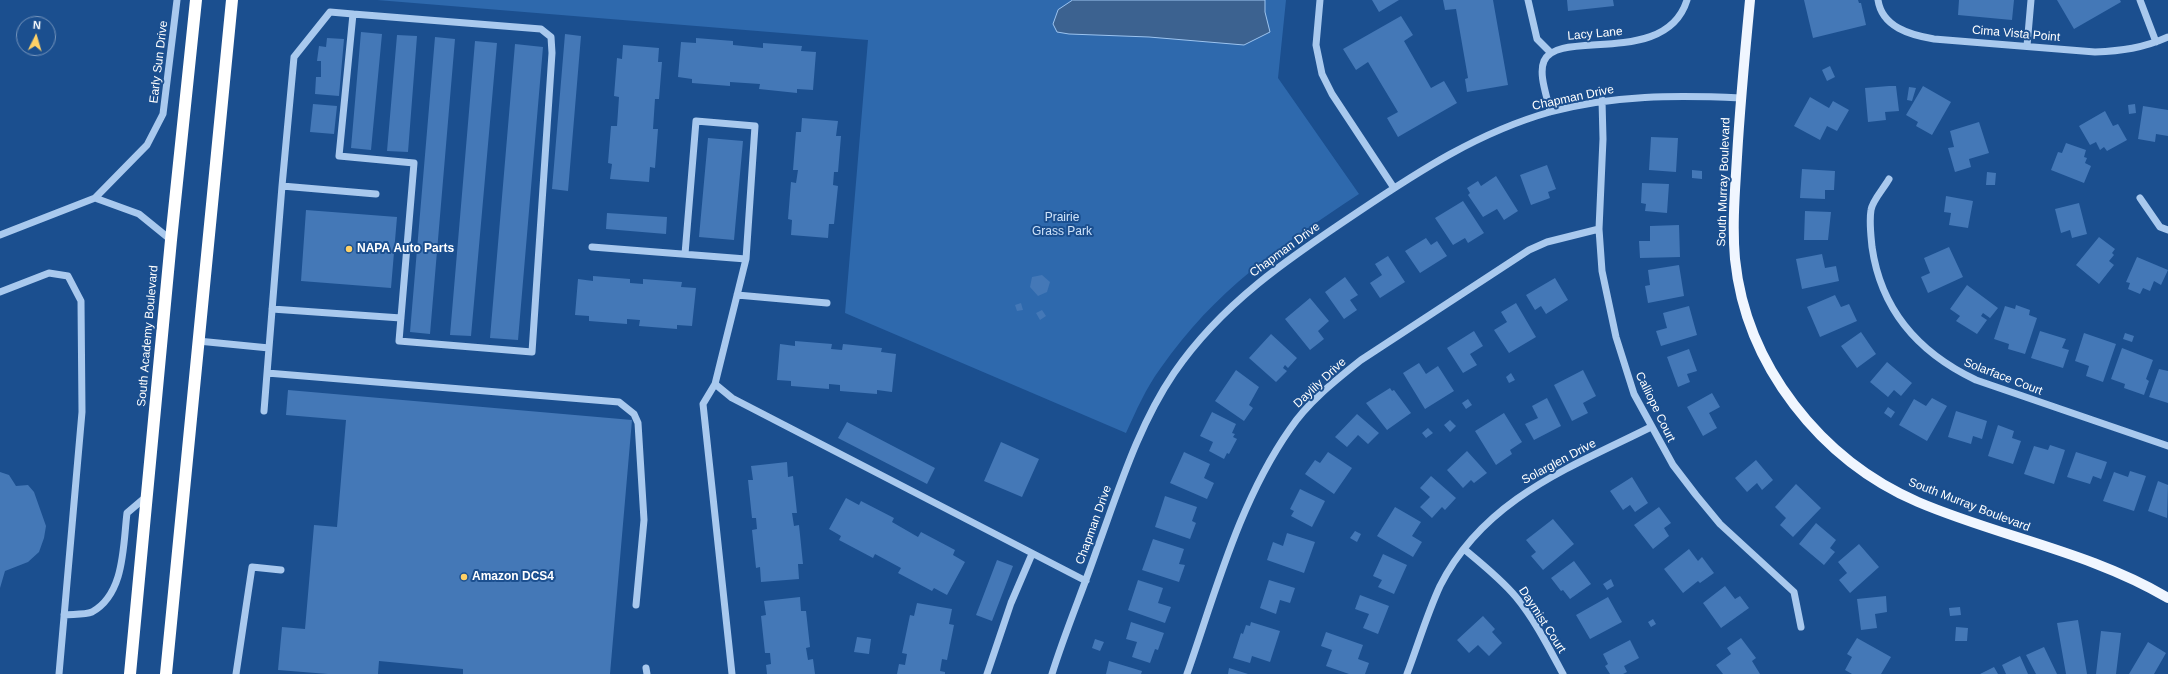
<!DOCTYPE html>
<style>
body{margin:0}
#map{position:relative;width:2168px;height:674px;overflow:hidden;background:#1b4f8f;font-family:Arial,sans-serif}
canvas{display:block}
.north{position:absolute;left:16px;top:16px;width:40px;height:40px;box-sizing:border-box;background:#1b4f8f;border:1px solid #7695bc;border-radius:50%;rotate:5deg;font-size:11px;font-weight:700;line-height:16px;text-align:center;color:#fff}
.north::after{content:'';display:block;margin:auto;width:14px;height:18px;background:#ffd166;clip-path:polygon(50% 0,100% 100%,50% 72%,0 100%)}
</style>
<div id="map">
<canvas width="2168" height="674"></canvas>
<div class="north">N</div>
</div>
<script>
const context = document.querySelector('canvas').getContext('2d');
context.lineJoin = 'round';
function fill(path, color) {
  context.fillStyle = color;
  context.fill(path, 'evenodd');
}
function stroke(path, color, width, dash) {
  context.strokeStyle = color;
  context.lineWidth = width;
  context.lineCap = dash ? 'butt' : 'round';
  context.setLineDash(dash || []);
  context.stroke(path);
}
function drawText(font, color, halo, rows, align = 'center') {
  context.font = font + ' Arial,sans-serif';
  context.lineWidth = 4;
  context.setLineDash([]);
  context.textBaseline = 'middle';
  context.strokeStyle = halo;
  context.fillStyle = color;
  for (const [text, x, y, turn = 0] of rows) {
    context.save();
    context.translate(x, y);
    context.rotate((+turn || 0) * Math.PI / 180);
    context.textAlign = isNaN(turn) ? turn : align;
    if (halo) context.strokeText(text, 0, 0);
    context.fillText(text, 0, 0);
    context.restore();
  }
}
fill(new Path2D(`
 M377 0H1286L1278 78 1359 194C1279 247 1216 289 1160 369 1146 388 1136 411 1126 433L845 313 868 40Z`), '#2e69ad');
const water = new Path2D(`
 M1073 0H1265V12L1270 32 1244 45 1149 37 1069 34 1057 32 1053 24 1058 10Z`);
fill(water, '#3c6290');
stroke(water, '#9cc4f0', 1);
fill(new Path2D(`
 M1372 0H1399L1379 12Z
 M1443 0H1493L1508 85 1467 92 1465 79 1468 78 1456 9 1445 10Z
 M1567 0H1613L1614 6 1568 11Z
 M1804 0H1858L1859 3H1861L1866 25 1813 38Z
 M1959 0H2014L2012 20 1958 15Z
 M2057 0H2120L2121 2 2074 29Z
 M1401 16 1413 35 1404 41 1431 88 1444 81 1457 103 1398 137 1387 118 1398 112 1368 62 1356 70 1343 49Z
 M361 32 382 34 371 150 351 148Z
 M565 34 581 36 568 191 552 189Z
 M397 35 417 36 408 152 387 151Z
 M435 37 455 39 430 334 410 332Z
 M327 38 344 39 339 96 315 94 316 77H321V61H317L319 46 326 47Z
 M696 38 733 41V45L763 48V43L802 46 801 51 816 52 813 90 797 89V93L759 89 760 84 730 82V86L692 83V79L678 77 681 42 696 43Z
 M475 41 497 43 471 336 450 335Z
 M515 44 543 47 518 340 490 338Z
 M623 45 659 48 658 62H662L659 99H655L653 129H658L655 168 650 167 649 182 610 179 612 164 608 163 611 126H617L619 97 614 96 617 58 622 59Z
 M1830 66 1835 77 1827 81 1822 70Z
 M1889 86H1896L1899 111 1885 112 1886 120 1868 122 1865 88Z
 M1923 86 1951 102 1932 135 1916 126 1918 122 1906 115Z
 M1909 87 1916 88 1912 101 1907 100Z
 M1810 97 1829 108 1833 101 1849 110 1837 131 1827 126 1820 140 1794 126Z
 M313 104 337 106 334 134 310 132Z
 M2135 104 2136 113 2129 114 2128 105Z
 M2143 106 2168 110V136L2156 134 2155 142 2138 139Z
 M2105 111 2113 126 2118 124 2127 140 2107 151 2104 147 2100 150 2096 142 2090 145 2079 126Z
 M802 118 838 121 836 136H841L838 172H834L833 185 838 186 834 224H829L828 238 791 235 792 220 788 219 791 182 796 183 798 170H793L796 132H801Z
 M1979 122 1989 153 1969 159 1971 167 1955 172 1948 148 1954 147 1950 131Z
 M1651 137 1678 138 1676 172 1649 170Z
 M708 138 743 141 734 240 699 237Z
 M2066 143 2086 150 2084 157 2087 158 2085 163 2091 166 2084 183 2051 170 2058 152 2062 153Z
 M1547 165 1556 189 1548 192 1550 198 1531 205 1520 175Z
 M1802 169 1835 171 1834 190H1825V199L1800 198Z
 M1692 170 1702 171V179L1692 178Z
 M1987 172 1996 173 1995 185H1986Z
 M1496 176 1518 211 1504 220 1497 209 1483 217 1468 195 1470 193 1467 188 1478 181 1481 186Z
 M1642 183 1669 184 1667 213 1645 211 1646 204 1641 203Z
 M1946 196 1973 201 1968 228 1949 225 1951 213 1944 212Z
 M1463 201 1484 233 1468 243 1465 238 1453 245 1435 218Z
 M2079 203 2087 234 2072 238 2070 230 2061 233 2055 209Z
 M306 210 397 217 391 288 301 281Z
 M1805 211 1831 212 1828 240H1804Z
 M607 213 667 217 666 234 606 229Z
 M1679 225 1680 257 1640 258 1639 241H1650V226Z
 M2099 237 2115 249 2112 253 2114 255 2109 261 2114 265 2099 284 2076 265Z
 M1426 238 1431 245 1437 241 1447 256 1420 273 1405 251Z
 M1949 247 1963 277 1928 293 1921 277 1930 273 1924 258Z
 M1822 254 1825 268 1836 266 1839 281 1802 289 1796 259Z
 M1388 256 1405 282 1380 298 1370 283 1382 275 1375 264Z
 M2137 257 2168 270 2161 285 2154 281 2150 291 2143 288 2140 294 2128 289 2130 283 2126 282Z
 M1679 265 1684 296 1648 303 1645 286 1650 285 1648 270Z
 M1042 275 1050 282 1047 292 1038 296 1030 287 1032 277Z
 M593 276 630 279V283L643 284V279L682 282 681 287 696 288 692 326 677 325V329L639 326 640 320 627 319V324L589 321V316L575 315 578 279 593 281Z
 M1345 277 1358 295 1350 300 1357 310 1344 319 1325 292Z
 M1555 278 1568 300 1546 314 1541 306 1535 310 1526 295Z
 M1967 285 1998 308 1990 318 1983 313 1981 316 1987 320 1977 334 1956 321 1960 316 1950 309Z
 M1835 295 1841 307 1849 304 1857 321 1820 337 1807 307Z
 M1310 298 1329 321 1318 331 1324 339 1310 350 1285 319Z
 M1021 303 1023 310 1017 311 1015 305Z
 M1516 303 1536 337 1509 353 1494 330 1507 322 1501 312Z
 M2016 305 2030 310 2029 315 2037 318 2025 354 2008 349 2009 344 1994 339 2005 306 2015 309Z
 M1689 306 1697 335 1661 346 1656 331 1667 328 1663 313Z
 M1042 310 1046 316 1040 320 1036 313Z
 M1474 331 1483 346 1470 354 1477 365 1463 373 1447 348Z
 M2040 331 2066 339 2062 348 2069 350 2063 368 2031 358Z
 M1861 332 1876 354 1857 368 1841 346Z
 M2084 333 2116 344 2103 382 2086 376 2089 366 2075 361Z
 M2125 333 2134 336 2132 342 2123 339Z
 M1271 334 1297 358 1288 368 1285 365 1283 368 1287 371 1276 382 1249 358Z
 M795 341 832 344 831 349 842 350 843 344 882 348 881 352 896 354 892 392 877 390V394L840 391V385L829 384V389L791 386V381L777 380 780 344 795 346Z
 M2122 348 2153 360 2146 379 2149 381 2144 395 2124 388 2125 384 2111 379Z
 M1689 349 1697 371 1687 374 1690 382 1678 387 1667 357Z
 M1887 362 1912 383 1901 396 1894 390 1888 397 1870 382Z
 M1419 363 1426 374 1438 366 1454 391 1425 409 1403 373Z
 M2159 369 2168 371V403L2149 397Z
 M1236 370 1259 387 1249 405 1253 408 1244 421 1215 401Z
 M1583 370 1596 396 1583 403 1588 413 1572 421 1554 385Z
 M1511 373 1515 380 1509 383 1506 377Z
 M1390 388 1392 391 1394 390 1411 413 1387 430 1366 403Z
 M288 390 632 420 610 674H463V669L379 661 378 674H328L278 670 282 627 305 629 314 525 337 527 346 420 286 415Z
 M1712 393 1720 407 1709 413 1717 428 1703 436 1687 407Z
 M1547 398 1561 426 1534 440 1525 424 1538 418 1532 406Z
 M1932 398 1947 406 1927 441 1899 425 1914 399 1926 406Z
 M1468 399 1472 405 1466 409 1462 403Z
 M1888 407 1895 412 1891 418 1884 413Z
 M1956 411 1987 421 1982 439 1973 436 1971 444 1948 437Z
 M1212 412 1236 424 1232 433 1235 434 1233 437 1237 439 1229 454 1227 453 1224 459 1209 451 1213 442 1200 436Z
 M1504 413 1522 442 1510 450 1512 454 1496 465 1475 431Z
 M1357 414 1379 433 1368 444 1358 435 1347 447 1335 437Z
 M1450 420 1456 426 1450 432 1444 425Z
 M847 422 935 468 927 484 838 438Z
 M1998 425 2014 431 2012 438 2021 441 2013 464 1988 456Z
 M1428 428 1433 433 1426 438 1422 433Z
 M1001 442 1039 459 1022 497 984 481Z
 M2050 445 2065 450 2054 484 2024 474 2034 446 2048 450Z
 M1467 451 1487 473 1474 483 1471 480 1463 488 1447 470Z
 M1184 452 1210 464 1204 478 1214 483 1207 499 1170 483Z
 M1328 452 1352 468 1334 494 1305 474 1315 460 1320 463Z
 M2076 452 2107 462 2101 479 2093 476 2090 484 2067 477Z
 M1756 460 1773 480 1762 490 1757 483 1747 492 1735 478Z
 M787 462 788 477 793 476 797 513H792L794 526 799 525 803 564H798L799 579 761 582 760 567 756 568 752 530 757 529 756 518H752L748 480H753L751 466Z
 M2130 471 2146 476 2134 511 2103 501 2114 472 2128 477Z
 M0 472 9 475 16 486 28 485 34 492 46 526 44 538 39 552 28 562 5 571 0 588Z
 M1431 476 1456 498 1445 510 1442 507 1432 518 1420 507 1430 497 1420 488Z
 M1632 477 1648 503 1635 512 1630 505 1623 510 1610 491Z
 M2158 481 2168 485 2167 518 2148 511Z
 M1796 484 1821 508 1793 537 1780 525 1786 518 1775 507Z
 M1300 489 1325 501 1312 527 1291 516 1294 511 1290 509Z
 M1165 496 1197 507 1192 521 1196 523 1190 539 1155 527Z
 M846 498 859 505 861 501 894 518 892 522 918 537 921 532 955 550 953 555 965 562 947 595 934 588 932 591 898 573 901 568 875 554 873 558 839 540 841 536 829 529Z
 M1395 507 1421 522 1412 536 1422 542 1413 557 1377 536Z
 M1659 507 1671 523 1664 528 1669 536 1653 549 1634 525Z
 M1553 519 1574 544 1543 570 1531 556 1536 552 1526 540Z
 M1816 523 1836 540 1830 548 1835 552 1824 565 1799 544Z
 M1355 531 1361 534 1357 542 1350 538Z
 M1287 533 1315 542 1304 573 1267 560 1273 542 1283 546Z
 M1153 539 1184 549 1179 564 1185 565 1179 582 1142 570Z
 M1859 544 1879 567 1850 593 1839 580 1847 573 1838 562Z
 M1689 549 1698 561 1702 557 1714 573 1700 583 1698 581 1683 593 1664 569Z
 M1383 554 1407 565 1394 594 1378 587 1382 580 1373 576Z
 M997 560 1013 566 992 621 976 615Z
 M1574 561 1591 584 1570 599 1563 590 1561 591 1551 578Z
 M1611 579 1614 586 1607 590 1603 584Z
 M1138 580 1163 588 1158 603 1171 607 1165 623 1128 610Z
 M1269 580 1295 588 1290 603 1280 600 1276 614 1260 608Z
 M1725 586 1735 599 1740 596 1749 608 1721 628 1703 603Z
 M1360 595 1389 606 1378 634 1363 628 1369 614 1355 609Z
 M1886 596 1887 612 1875 614 1877 628 1861 630 1857 599Z
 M800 597 801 611H806L810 647 806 648 808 660 813 659 815 674H767L766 665 771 664 770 653H765L761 616 766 615 764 601Z
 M1608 597 1622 622 1590 639 1576 615Z
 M917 603 952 609 949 624 954 625 947 660 942 659 940 671 945 672V674H897L899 664 905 665 907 654 902 653 910 615 914 616Z
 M1960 607 1961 615 1950 616 1949 608Z
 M1483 616 1495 629 1492 632 1502 643 1489 656 1478 645 1469 653 1457 640Z
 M1653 619 1656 624 1651 627 1648 622Z
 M2078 620 2087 674H2066L2057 623Z
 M1131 622 1164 633 1158 650 1155 649 1150 663 1132 657 1137 642 1126 639Z
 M1251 622 1280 631 1270 662 1252 656 1250 663 1233 658 1241 633 1243 634 1246 625 1250 626Z
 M1956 627 1968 628 1967 641H1955Z
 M2101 631 2121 633 2116 674H2096Z
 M1326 632 1363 645 1358 659 1369 663 1365 674H1349L1326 666 1332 650 1321 646Z
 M857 637 871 639 869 654 854 652Z
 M1741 638 1756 658 1752 661 1760 674H1723L1716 665 1731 654 1727 648Z
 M1857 638 1891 657 1881 674H1852L1845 670 1852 657 1847 654Z
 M1095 639 1104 642 1100 651 1092 648Z
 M1630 640 1639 658 1624 666 1627 672 1623 674H1610L1605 666 1608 664 1603 654Z
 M2148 642 2166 653 2154 674H2129Z
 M2044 647 2057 674H2036L2026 655Z
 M2020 656 2028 674H2006L2002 665Z
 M1109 661 1142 671 1141 674H1106Z
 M1994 667 1998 674H1980Z
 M1229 668 1248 674H1228Z`), '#4478b7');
stroke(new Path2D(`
 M1320 0 1316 45 1322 74 1332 94 1394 188
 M1528 0 1537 39 1550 52
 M1878 0C1882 27 1910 35 1934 39L2095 52C2121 51 2144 48 2168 37
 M2140 0 2156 42
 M2027 46 2031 0
 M1602 100 1603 139 1599 229 1602 271 1616 337 1634 394 1673 465 1696 495 1720 524 1794 592 1801 627
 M1550 112C1548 98 1538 75 1544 61 1558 28 1666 68 1687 0
 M1889 179C1884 188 1872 201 1871 210 1869 222 1871 236 1872 247 1881 310 1919 353 1976 380L2168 446
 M282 186 294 57 330 12 353 14 541 29 551 37 552 53 532 352 399 341 414 163 339 156 353 14
 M95 198 139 214 171 240
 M2140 198 2160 227 2168 230
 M0 235 95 198 147 145 163 114 177 0
 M592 247 746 259
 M685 254 696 121 755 126 746 259 715 384 703 404 732 674
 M0 292 49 273 68 276 81 301 82 412 59 674
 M737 295 827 303
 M272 309 401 318
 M198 341 269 348 264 411
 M269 348 282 186 376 194
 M267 373 619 402 634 414 638 423 644 520 636 605
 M715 384 732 398 1086 581
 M1464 549C1482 564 1501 579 1516 597 1535 620 1549 648 1563 674
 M64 615C72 614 85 615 92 612 125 594 123 545 127 513L147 496
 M646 668 647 674
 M236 674 252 567 281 570
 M987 674 1011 603 1032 554
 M1052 674C1065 632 1083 590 1097 549 1119 489 1138 426 1174 373 1222 303 1289 258 1358 212 1419 171 1479 132 1550 112 1613 95 1676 95 1741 98
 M1187 674C1216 591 1239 502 1290 429 1308 402 1336 380 1361 360L1529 250 1547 242 1599 229
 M1407 674C1418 645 1427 614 1440 586 1484 499 1569 468 1651 427`), '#a9c9ee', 7);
stroke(new Path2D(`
 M1750 0C1745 52 1740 104 1737 157 1735 191 1732 225 1735 259 1746 366 1821 460 1918 502 2000 537 2091 552 2168 598`), '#f0f6ff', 10);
stroke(new Path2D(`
 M130 674 171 240 196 0
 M166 674 232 0`), '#fff', 12);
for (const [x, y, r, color] of [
 [349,249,4,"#ffd166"],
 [464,577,4,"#ffd166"]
]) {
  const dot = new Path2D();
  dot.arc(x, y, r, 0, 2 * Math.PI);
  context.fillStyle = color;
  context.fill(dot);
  stroke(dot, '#1b4f8f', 1.5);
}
drawText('12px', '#fff', '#1b4f8f', [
 ["Lacy Lane",1595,34,-5],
 ["Cima Vista Point",2016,34,5],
 ["Early Sun Drive",159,62,-83],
 ["Chapman Drive",1573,98,-12],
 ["South Murray Boulevard",1724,182,-88],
 ["Chapman Drive",1285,250,-36],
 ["South Academy Boulevard",148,336,-85],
 ["Solarface Court",2003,377,21],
 ["Daylily Drive",1320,383,-43],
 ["Calliope Court",1655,407,64],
 ["Solarglen Drive",1559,462,-28],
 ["South Murray Boulevard",1969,505,21],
 ["Chapman Drive",1094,525,-70],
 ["Daymist Court",1542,620,57]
]);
drawText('12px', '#cfe3fa', '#1b4f8f', [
 ["Prairie",1062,218],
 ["Grass Park",1062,232]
]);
drawText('bold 12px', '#fff', '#1b4f8f', [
 ["NAPA Auto Parts",357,249],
 ["Amazon DCS4",472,577]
], 'left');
</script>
